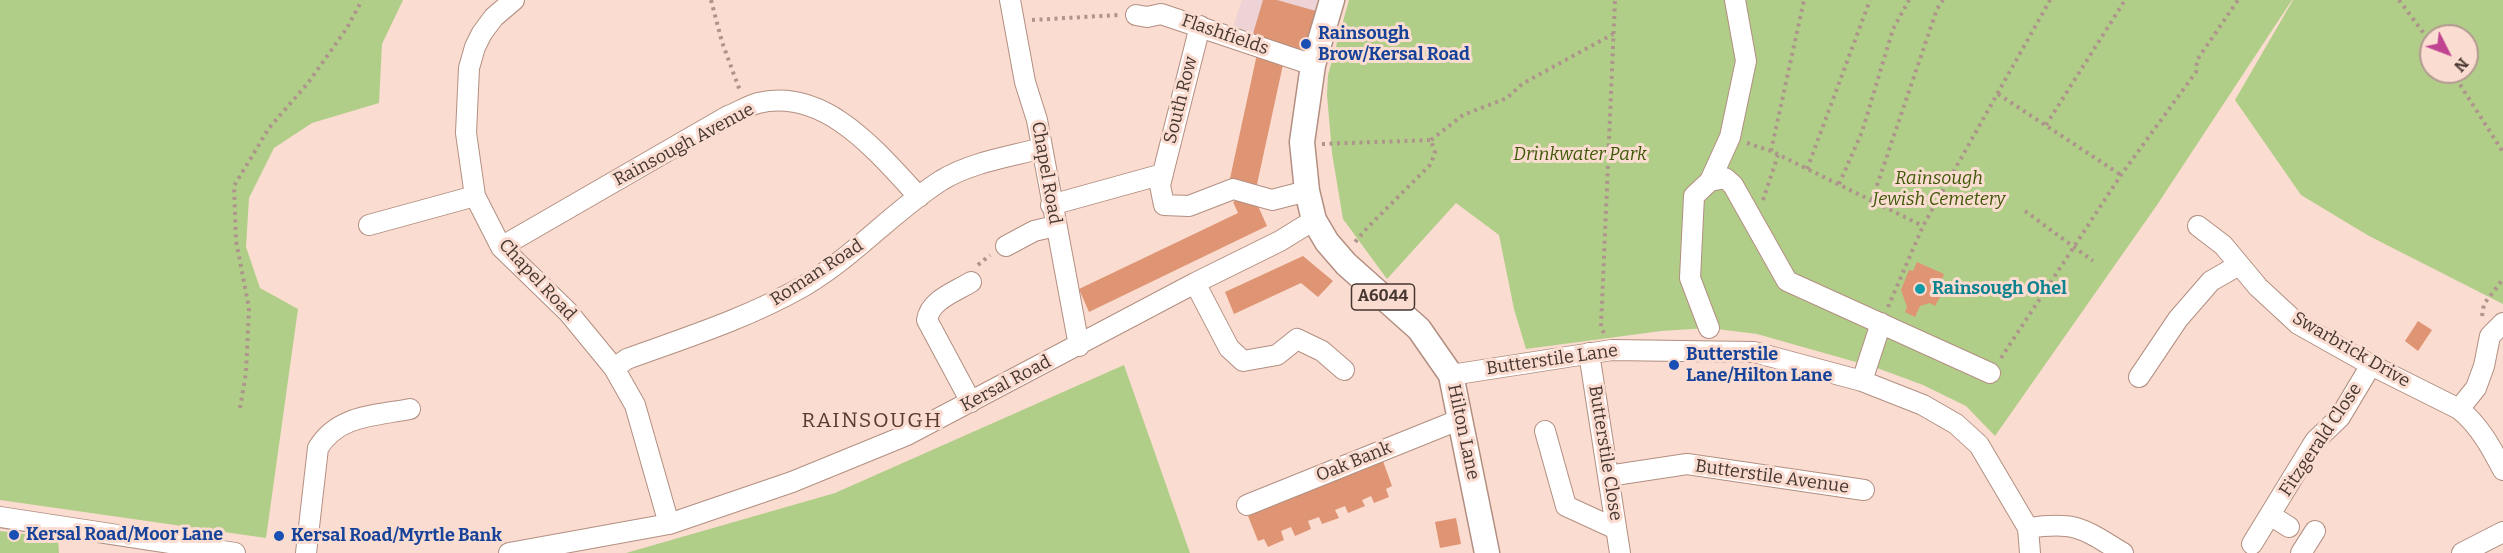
<!DOCTYPE html>
<style>
body{margin:0}
#map{position:relative;width:2503px;height:553px;overflow:hidden;background:#fadcd0;font-family:Bitter,serif}
canvas{display:block}
.north{position:absolute;left:2419px;top:24px;width:60px;height:60px;box-sizing:border-box;background:#fadcd0;border:2px solid #b29a90;border-radius:50%;rotate:132deg;font-size:16px;font-weight:700;line-height:24px;text-align:center;color:#463731}
.north::after{content:'';display:block;margin:auto;width:21px;height:27px;background:#c14493;clip-path:polygon(50% 0,100% 100%,50% 72%,0 100%)}
</style>
<div id="map">
<canvas width="2503" height="553"></canvas>
<div class="north">N</div>
</div>
<script>
const context = document.querySelector('canvas').getContext('2d');
context.lineJoin = 'round';
function fill(path, color) {
  context.fillStyle = color;
  context.fill(path, 'evenodd');
}
function stroke(path, color, width, dash) {
  context.strokeStyle = color;
  context.lineWidth = width;
  context.lineCap = dash ? 'butt' : 'round';
  context.setLineDash(dash || []);
  context.stroke(path);
}
function drawText(font, color, halo, rows, align = 'center') {
  context.font = font + ' Bitter,serif';
  context.lineWidth = 6;
  context.setLineDash([]);
  context.textBaseline = 'middle';
  context.strokeStyle = halo;
  context.fillStyle = color;
  for (const [text, x, y, turn = 0] of rows) {
    context.save();
    context.translate(x, y);
    context.rotate((+turn || 0) * Math.PI / 180);
    context.textAlign = isNaN(turn) ? turn : align;
    if (halo) context.strokeText(text, 0, 0);
    context.fillText(text, 0, 0);
    context.restore();
  }
}
fill(new Path2D(`
 M1242 0H1319L1303 52 1231 33Z`), '#edd2d6');
fill(new Path2D(`
 M0 0H403L382 44 379 103 312 123 274 148 249 198 246 247 260 288 298 309 266 538 0 500Z
 M1349 0H2292L2157 205 1995 436 1966 406 1923 385 1877 368 1757 334 1709 328 1661 331 1526 349 1514 309 1499 235 1456 203 1387 279 1343 219 1332 153 1327 95 1328 75Z
 M2293 0H2503V304L2369 236 2301 195 2235 100ZM2431 36H2467V72H2431Z
 M1124 365 1190 553H626L835 493Z
 M0 531 58 538 59 553H0Z`), '#b1ce89');
fill(new Path2D(`
 M1263 0H1277L1316 11 1303 53 1252 37Z
 M1257 54 1284 60 1256 189 1229 183Z
 M1248 195 1254 197 1267 226 1089 312 1079 289 1238 213 1233 202Z
 M1303 256 1333 281 1318 297 1301 283 1234 314 1225 292Z
 M1917 262 1944 274 1939 288 1941 295 1935 306 1930 303 1920 306 1915 317 1905 312 1907 307 1901 290 1909 270 1913 271Z
 M2418 321 2432 330 2418 351 2405 341Z
 M1383 461 1392 486 1386 489 1389 497 1374 503 1371 496 1362 500 1365 506 1348 513 1345 506 1335 510 1339 518 1322 524 1319 517 1308 521 1311 529 1295 536 1291 527 1281 531 1284 540 1268 547 1264 539 1258 541 1248 516Z
 M1456 518 1461 544 1440 548 1435 522Z`), '#df9574');
const minor = new Path2D(`
 M514 0 494 17 482 33 475 47 469 68 466 133 475 196 501 247 568 312 614 368 635 405 669 524
 M1010 0 1025 82 1037 120 1079 346
 M1136 15 1147 17 1161 14 1313 65
 M1200 26 1160 185 1164 205 1189 206 1233 189 1272 200 1307 191
 M1710 181 1730 137 1746 61 1735 0
 M1051 205 1163 174
 M369 225 475 196
 M2198 226 2223 245 2258 287 2298 324 2371 365 2459 409C2479 425 2491 447 2503 470
 M1006 246 1034 231 1055 226
 M501 247 728 116C738 112 748 106 758 103 826 87 878 153 919 197
 M1195 283 1229 348 1243 361 1277 355 1297 339 1322 351 1344 370
 M1709 328 1690 278 1694 196 1710 181 1725 178 1733 185 1787 281 1990 373
 M1589 353 1620 553
 M614 368 627 359C688 337 748 318 804 286 855 256 893 211 942 180 972 162 1009 157 1042 148
 M1451 375 1612 350 1754 352 1862 381 1923 405 1956 424 1979 445 2028 528 2030 553
 M2139 377 2178 319 2211 281 2239 265
 M1862 381 1881 323
 M971 402 927 320C930 300 955 292 971 282
 M2459 409 2476 388 2484 366 2490 336 2503 323
 M1545 431 1566 506 1616 529
 M1608 476 1687 464 1864 490
 M1247 505 1461 419
 M2270 515 2289 527
 M0 517 235 553
 M2028 528C2076 521 2082 528 2123 553
 M2252 544 2315 441 2340 417 2371 365
 M306 553 318 448C338 415 374 416 410 409
 M509 553 669 524 792 482 907 435 1195 283 1280 241 1314 220
 M2301 553 2315 531
 M2462 553 2503 532`);
const major = new Path2D(`
 M1332 0 1313 65 1302 142 1307 191 1314 220 1327 242 1346 264 1419 329 1451 375 1487 553`);
stroke(minor, '#b28f81', 22);
stroke(major, '#b28f81', 27);
stroke(new Path2D(`
 M711 0 722 42 740 91
 M2399 0 2431 43
 M1032 20 1118 15
 M2452 72 2501 149 2503 155
 M1998 94 2121 175
 M2046 125 2125 0
 M1431 140 1463 115 1507 98 1522 84 1613 34
 M1747 143 1771 151 1923 226
 M1322 144 1431 140 1435 153 1430 165 1368 227 1355 242
 M1771 151 1804 0
 M1807 169 1870 0
 M1839 184 1862 132 1893 29 1909 0
 M1763 200 1778 155
 M1872 200 1937 9 1943 0
 M2025 211 2093 261
 M978 265 990 255
 M1888 307 1923 226 2050 0
 M2482 316 2484 304 2503 279
 M1604 333 1601 327 1615 0
 M2001 358 2121 175 2196 72 2197 60 2238 0
 M240 408 246 373 249 308 236 241 234 186 269 128 308 83 347 28 362 0`), '#ad958c', 4, [3, 4.5]);
stroke(minor, '#fff', 20);
stroke(major, '#fff', 24);
for (const [x, y, r, color] of [
 [1306,44,6,"#1a4fb4"],
 [1920,289,6,"#0f9aa8"],
 [1674,365,6,"#1a4fb4"],
 [14,535,6,"#1a4fb4"],
 [279,536,6,"#1a4fb4"]
]) {
  const dot = new Path2D();
  dot.arc(x, y, r, 0, 2 * Math.PI);
  context.fillStyle = color;
  context.fill(dot);
  stroke(dot, '#fadcd0', 2);
}
for (const [x, y, w] of [
 [1383,297,63]
]) {
  const box = new Path2D();
  box.roundRect(x - w / 2, y - 13, w, 26, 4.5);
  context.fillStyle = '#fadcd0';
  context.fill(box);
  stroke(box, '#463731', 1.5);
}
drawText('bold 16px', '#463731', null, [
 ["A6044",1383,297]
]);
drawText('bold 18px', '#164399', '#fadcd0', [
 ["Rainsough",1318,34],
 ["Brow/Kersal Road",1318,55],
 ["Butterstile",1686,355],
 ["Lane/Hilton Lane",1686,376],
 ["Kersal Road/Moor Lane",26,535],
 ["Kersal Road/Myrtle Bank",291,536]
], 'left');
drawText('18px', '#463731', '#fadcd0', [
 ["Flashfields",1225,35,19],
 ["South Row",1181,100,-76],
 ["Rainsough Avenue",684,145,-28],
 ["Chapel Road",1046,173,80],
 ["Roman Road",817,273,-33],
 ["Chapel Road",537,280,47],
 ["Swarbrick Drive",2351,350,30],
 ["Butterstile Lane",1552,360,-8],
 ["Kersal Road",1006,384,-28],
 ["Hilton Lane",1463,432,78],
 ["Fitzgerald Close",2321,440,-56],
 ["Butterstile Close",1605,453,81],
 ["Oak Bank",1354,462,-22],
 ["Butterstile Avenue",1772,477,8]
]);
drawText('italic 18px', '#3e5707', '#fadcd0', [
 ["Drinkwater Park",1580,155],
 ["Rainsough",1939,179],
 ["Jewish Cemetery",1939,200]
]);
drawText('bold 18px', '#0d838f', '#fadcd0', [
 ["Rainsough Ohel",1932,289]
], 'left');
context.letterSpacing = '1.5px';
drawText('21px', '#593b2f', '#fadcd0', [
 ["RAINSOUGH",872,421]
]);
context.letterSpacing = '0px';
</script>
